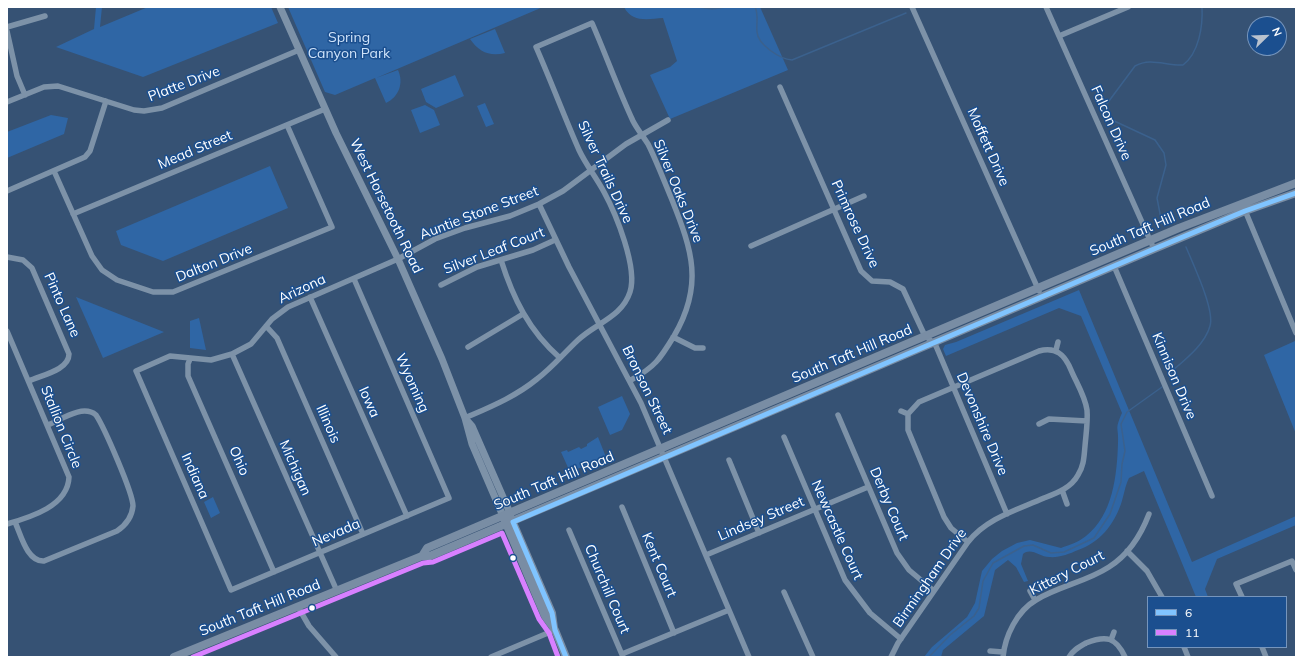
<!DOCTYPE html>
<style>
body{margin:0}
#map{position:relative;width:1303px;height:664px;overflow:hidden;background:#365274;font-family:Mulish,sans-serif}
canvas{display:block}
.frame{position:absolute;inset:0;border:8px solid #fff;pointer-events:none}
.legend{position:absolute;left:1147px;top:596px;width:140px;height:52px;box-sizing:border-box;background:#1b4f8f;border:1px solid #7695bc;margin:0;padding:5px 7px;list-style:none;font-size:12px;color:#fff}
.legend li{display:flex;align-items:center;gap:8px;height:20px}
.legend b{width:20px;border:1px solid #7695bc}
.north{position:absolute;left:1247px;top:16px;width:40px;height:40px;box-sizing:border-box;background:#1b4f8f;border:1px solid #7695bc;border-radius:50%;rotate:67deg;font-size:11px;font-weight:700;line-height:16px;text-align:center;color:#fff}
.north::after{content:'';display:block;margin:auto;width:14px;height:18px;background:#b9c2ce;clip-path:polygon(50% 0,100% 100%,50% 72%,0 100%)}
</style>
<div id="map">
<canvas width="1303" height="664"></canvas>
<div class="frame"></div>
<ul class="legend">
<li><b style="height:5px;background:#80c4ff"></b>6</li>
<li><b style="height:5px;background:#d880ff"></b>11</li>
</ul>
<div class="north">N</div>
</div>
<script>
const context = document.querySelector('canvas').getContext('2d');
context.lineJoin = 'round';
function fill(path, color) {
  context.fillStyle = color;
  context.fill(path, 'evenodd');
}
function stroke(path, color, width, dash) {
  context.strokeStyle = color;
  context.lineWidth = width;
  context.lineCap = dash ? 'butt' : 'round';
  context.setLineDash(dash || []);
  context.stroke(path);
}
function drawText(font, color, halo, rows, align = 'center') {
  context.font = font + ' Mulish,sans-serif';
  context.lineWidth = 3;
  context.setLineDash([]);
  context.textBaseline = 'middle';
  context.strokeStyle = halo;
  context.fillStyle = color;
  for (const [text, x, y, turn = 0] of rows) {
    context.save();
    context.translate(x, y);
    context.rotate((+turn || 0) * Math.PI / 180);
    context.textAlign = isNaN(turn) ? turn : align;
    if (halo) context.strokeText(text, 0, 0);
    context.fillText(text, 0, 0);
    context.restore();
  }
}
fill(new Path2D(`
 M96 7H102L100 27 148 7H271L278 23 143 77 56 47 94 29Z
 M288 7H543L376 78 398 70C404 83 399 97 386 103L375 78 335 95 325 92Z
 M624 7H760L788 70 670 119 650 75 670 67 677 61 663 18C648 19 632 23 624 7Z
 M495 29 505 53C490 57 479 52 470 39Z
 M455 75 464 96 436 108 426 102 421 89Z
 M485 103 494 124 486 127 477 106Z
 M425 105 434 110 440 125 420 133 411 110Z
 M51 115 68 118 64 134 7 158V132Z
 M270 166 288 208 163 261 121 245 116 231Z
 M1079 290 1192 562 1296 516V525L1217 559 1205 589 1208 597H1196L1144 471 1129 478C1125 486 1124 495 1121 504 1113 526 1100 542 1078 550 1069 554 1059 558 1049 557 1040 557 1031 547 1023 554L1021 564 1028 581 1024 582 1016 567 1008 560 995 570 984 616 943 650 941 657H924L932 647 967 617 975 603 982 571 992 559 1002 551 1017 543 1030 540 1061 548C1069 545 1079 542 1086 536 1113 515 1117 475 1118 443 1119 426 1114 431 1122 413L1081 316 1059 308 946 356 943 349 945 345 956 342Z
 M76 297 164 332 103 358Z
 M199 318 206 350 190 348V321Z
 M1295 341 1296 342V434L1264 355Z
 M622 396 630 414 622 430 610 435 598 407Z
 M598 437 606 457 570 472 561 452 567 450 568 452 579 447 581 449 587 446V444Z
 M213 497 220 513 211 518 204 502Z`), '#2f66a5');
stroke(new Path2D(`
 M668 7H675
 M698 7 712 9 726 7
 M755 7C759 15 756 23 757 32 758 45 780 59 792 60L906 13
 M1162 224 1157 198 1166 165 1164 153 1155 140 1110 119 1106 105 1135 66C1151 57 1166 66 1183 65 1199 53 1203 26 1202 7
 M1170 377 1172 371C1186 359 1205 344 1210 326 1215 310 1193 264 1186 247
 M929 657 950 635 974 616 979 608 983 581 993 563 1024 546 1033 545 1051 553 1064 552 1094 538 1110 514 1121 482 1122 464 1125 451 1121 424 1127 412 1162 387`), '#3b618d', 1.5);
stroke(new Path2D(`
 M912 7 1039 291
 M1046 7 1154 249
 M7 27 45 16
 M7 31 17 76 25 95
 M1059 36 1128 7
 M780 87 861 271 872 281 890 282 903 289 924 334 936 346 1007 514
 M7 102 44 87 58 86 134 110 144 111 162 108 299 50
 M54 171 92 256 102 270 117 280 153 292H173L332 227 287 125
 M7 191 85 157 90 151 106 101
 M539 204 569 267 641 403 749 657
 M1244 208 1296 333
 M73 214 325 109
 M751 246 864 196
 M7 257 23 260 32 268 69 354C69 370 42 375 29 381
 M501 260C513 298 529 331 560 358
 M1114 266 1212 496
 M354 279 449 498 231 590 136 371 170 356 211 360 232 354 251 344 272 319 288 307 398 259 435 239 465 228 510 216 539 204 563 191 626 144 668 120
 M441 285 477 267 533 250 555 240
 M310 297 407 516
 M266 326 277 338 363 534
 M7 331 69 477C68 506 31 517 7 524
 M673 337 695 348H703
 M468 347 523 314
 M1056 350 1058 342
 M232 354 337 591
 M190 359 188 364V376L274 572
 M901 411 908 414
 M838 415 897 553 909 570 934 591
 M465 418C490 407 515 397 537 379 552 368 564 353 578 340 596 323 622 317 630 292 638 268 616 214 604 192 596 177 586 165 579 150 564 116 551 81 536 47L592 23C606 55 618 89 633 121 637 129 643 136 648 144 657 162 664 181 672 200 692 250 704 285 674 336 660 359 655 367 631 380
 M1039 424 1049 419 1087 421
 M784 437 845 580 870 613 901 639
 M729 460 759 533
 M1062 490 1067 504
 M622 507 674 633
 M15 522C21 535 27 562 44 561L117 531C126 525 132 517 133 506 133 493 104 427 96 415 83 404 62 419 48 425
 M569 530 623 657
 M1127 551 1147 571 1162 597
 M706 555 868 487
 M1030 591 1035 600
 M784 592 813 657
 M1242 597 1236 584 1292 561 1296 570
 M298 607 309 626 336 657
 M1111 640 1114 632
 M1184 647 1188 657
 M1262 647 1266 657
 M990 651 1003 652
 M622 654 729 610
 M491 657 555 630
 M891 657 898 643 968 542C987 518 1017 510 1044 498 1057 493 1071 488 1078 475 1084 466 1084 456 1085 446 1086 434 1088 421 1087 410 1085 396 1076 382 1071 370 1065 355 1056 346 1039 351L919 402 908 414V430L944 517 951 528 968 542
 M1003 657C1005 636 1017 611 1036 600 1059 586 1086 582 1109 567 1128 555 1141 535 1149 514
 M1069 657C1073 650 1079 647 1086 643 1106 635 1116 637 1125 657`), '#7d92a8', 5.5);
stroke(new Path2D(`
 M280 7 336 133 398 259 442 359 465 418 472 444 503 516
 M465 418 472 426 510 513`), '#7d92a8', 7);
stroke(new Path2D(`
 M511 518 552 613 554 628
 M505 521 545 616 555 630 566 657
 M422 556 427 548 1179 228 1296 183
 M174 657 422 556H430L1154 249 1245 211 1296 193`), '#798da4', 8);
stroke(new Path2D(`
 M566 657 555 630 552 613 513 522 1154 249 1245 211 1296 193`), '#80c4ff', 5);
stroke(new Path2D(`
 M193 657 423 563 433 562 502 533 539 619 549 633 558 657`), '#d880ff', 5);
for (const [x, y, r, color] of [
 [513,558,3.5,"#fff"],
 [312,608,3.5,"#fff"]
]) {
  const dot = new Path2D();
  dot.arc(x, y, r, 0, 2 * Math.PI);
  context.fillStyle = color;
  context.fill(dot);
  stroke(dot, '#1b4f8f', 1.5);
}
drawText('14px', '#cfe3fa', '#1b4f8f', [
 ["Spring",349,38],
 ["Canyon Park",349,54]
]);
drawText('14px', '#fff', '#1b4f8f', [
 ["Platte Drive",184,84,-21],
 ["Falcon Drive",1111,123,66],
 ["Moffett Drive",988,147,66],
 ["Mead Street",195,150,-23],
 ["Silver Trails Drive",605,172,65],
 ["Silver Oaks Drive",678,191,68],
 ["West Horsetooth Road",386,206,64],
 ["Auntie Stone Street",479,213,-21],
 ["Primrose Drive",855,224,65],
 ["South Taft Hill Road",1150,227,-23],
 ["Silver Leaf Court",494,251,-21],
 ["Dalton Drive",214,263,-22],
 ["Arizona",302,289,-25],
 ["Pinto Lane",62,305,66],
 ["South Taft Hill Road",852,354,-23],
 ["Kinnison Drive",1174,376,67],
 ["Wyoming",412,383,66],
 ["Bronson Street",647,390,64],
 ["Iowa",369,402,66],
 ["Illinois",328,424,66],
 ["Devonshire Drive",982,424,67],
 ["Stallion Circle",61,427,68],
 ["Ohio",239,461,66],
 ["Michigan",295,468,66],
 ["Indiana",195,476,66],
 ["South Taft Hill Road",554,481,-23],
 ["Derby Court",889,504,67],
 ["Lindsey Street",761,519,-23],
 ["Newcastle Court",837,530,66],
 ["Nevada",336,533,-23],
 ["Kent Court",659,565,67],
 ["Kittery Court",1067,573,-27],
 ["Birmingham Drive",930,578,-55],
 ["Churchill Court",607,589,67],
 ["South Taft Hill Road",260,608,-22]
]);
</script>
